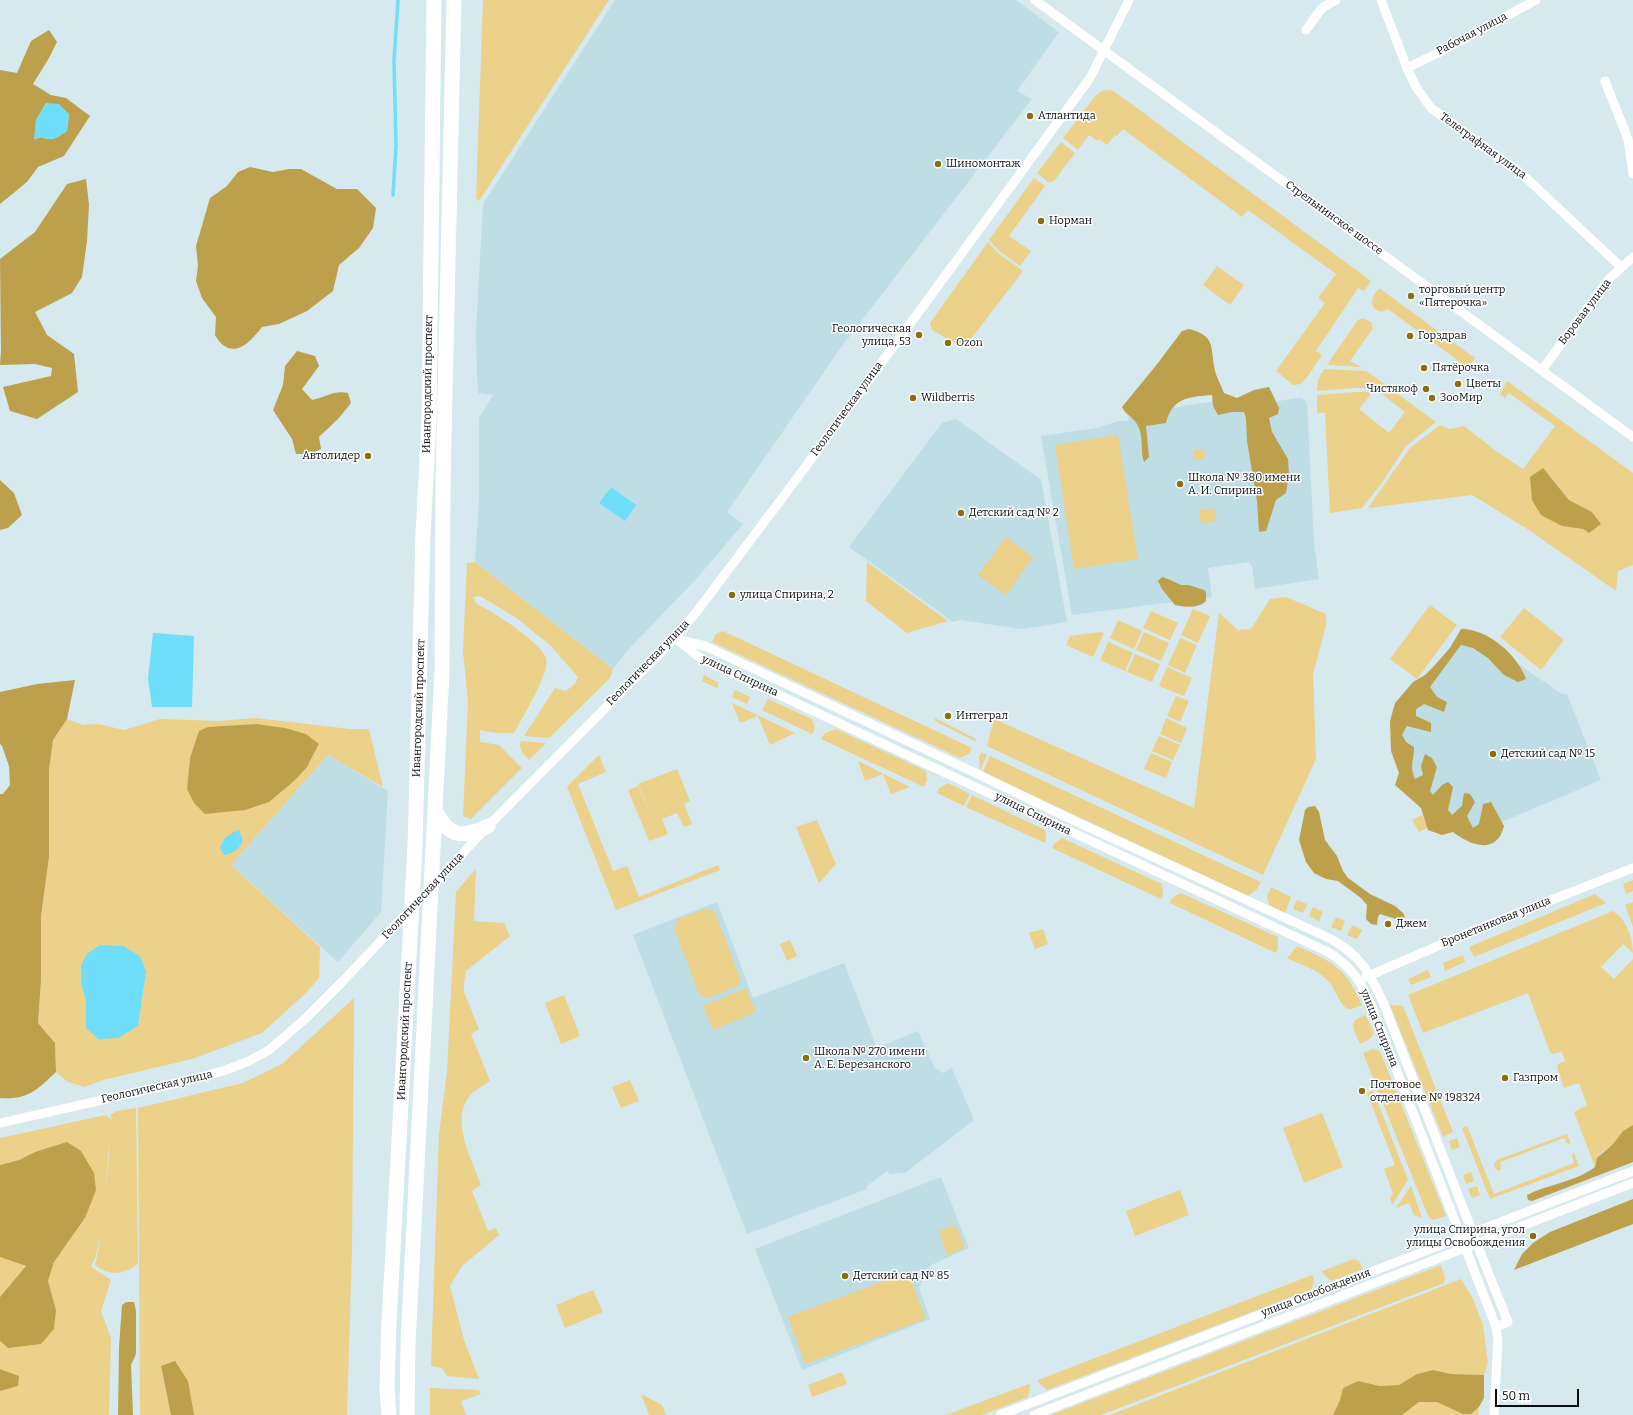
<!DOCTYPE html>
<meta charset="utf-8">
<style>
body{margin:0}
#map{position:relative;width:1633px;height:1415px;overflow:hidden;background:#d5e9ef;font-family:Bitter,serif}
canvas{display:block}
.scale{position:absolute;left:1495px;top:1389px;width:84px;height:18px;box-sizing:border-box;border:2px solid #090f11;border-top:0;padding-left:5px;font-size:12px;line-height:14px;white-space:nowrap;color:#090f11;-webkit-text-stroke:3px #fff;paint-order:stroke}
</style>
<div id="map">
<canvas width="1633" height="1415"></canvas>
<div class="scale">50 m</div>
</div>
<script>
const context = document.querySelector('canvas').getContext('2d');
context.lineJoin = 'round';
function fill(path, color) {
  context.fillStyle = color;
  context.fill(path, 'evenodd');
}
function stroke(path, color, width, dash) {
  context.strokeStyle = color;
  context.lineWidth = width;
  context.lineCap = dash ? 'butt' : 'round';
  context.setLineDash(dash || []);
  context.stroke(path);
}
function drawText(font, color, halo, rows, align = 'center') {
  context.font = font + ' Bitter,serif';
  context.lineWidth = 3;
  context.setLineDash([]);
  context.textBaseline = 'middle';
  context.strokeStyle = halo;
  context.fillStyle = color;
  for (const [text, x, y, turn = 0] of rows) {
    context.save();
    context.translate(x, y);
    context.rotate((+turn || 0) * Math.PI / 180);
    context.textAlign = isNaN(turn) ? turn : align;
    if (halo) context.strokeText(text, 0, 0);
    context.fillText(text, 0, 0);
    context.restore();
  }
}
fill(new Path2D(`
 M615 0H1016L1059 32 1017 91 1032 99 842 346 727 512 743 524 698 577 626 652 613 669 475 562 479 501V418L493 395 478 393 477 374 476 332 483 204Z
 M1269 393 1271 402 1300 398 1305 400 1307 403 1314 543 1319 579 1255 589 1252 566 1248 562 1208 568 1212 597 1072 615 1041 436 1097 428 1119 421H1128V417L1133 418 1183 406Z
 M956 419 1041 480 1067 622 1021 629 961 620 953 622 849 547 942 423Z
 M1464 627 1562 694H1567L1601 780 1471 835 1400 779 1391 729Z
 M328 755 388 791 381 912 338 962 231 865Z
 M717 902 753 998 844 963 877 1048 918 1031 935 1068 943 1073 952 1068 974 1120 905 1173 890 1174 887 1171 867 1186V1189L747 1234 633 935Z
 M941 1177 969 1248 931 1265 919 1288 930 1319 802 1370 755 1249Z`), '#bfdde5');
fill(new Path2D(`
 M483 0H609L479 201 476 198Z
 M1108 90 1113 91 1126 100 1371 281 1364 291 1358 288 1316 351 1322 355 1308 376 1301 384 1293 385 1276 371 1325 303 1318 298 1336 274 1248 210 1242 217 1123 129 1117 136 1115 135 1107 145 1099 139 1098 141 1089 135 1078 150 1063 138 1096 95 1102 91Z
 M1061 142 1075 153 1054 181 1048 182 1037 173Z
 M1034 178 1045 186 1009 236 1031 251 1020 266 998 250 989 240Z
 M988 242 997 252 1023 271 968 343 958 345 932 330 930 323Z
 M1217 266 1244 285 1230 305 1203 285Z
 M1379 288 1475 358 1468 368 1388 309 1381 312C1367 306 1372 297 1379 288Z
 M1362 318 1371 322 1373 328 1350 361 1361 367 1327 365 1357 321Z
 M1324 369 1366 371 1392 389 1356 388 1317 391 1318 380Z
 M1507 381 1633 473V565L1618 571 1616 591 1529 530 1472 495 1368 508 1410 448 1440 425 1450 429 1464 426 1500 454 1523 469 1555 426 1509 393 1505 398 1500 394ZM1550 476 1569 500 1592 512 1589 533 1583 529 1562 526Z
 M1357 392H1395L1436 422 1406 446 1381 484 1362 508 1330 513 1325 413H1317V395ZM1372 393 1382 394 1405 412 1389 433 1359 409Z
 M1118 435 1138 559 1074 569 1055 445Z
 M1204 449 1205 459 1194 460 1193 450Z
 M1214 508 1216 521 1201 524 1199 510Z
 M1006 537 1033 557 1006 595 978 575Z
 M475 562 613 669 610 678 549 738 524 736 555 688 566 691 575 684 578 677 550 645 515 617 480 596 473 597 477 604C493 612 541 642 546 658 551 671 521 720 514 733H496L480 730V742L499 745 522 768 471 819 463 816 468 702 463 652 467 563Z
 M867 562 948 621 907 633 866 601Z
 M1286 597 1326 614V626L1313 674 1316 759 1263 875 987 746 994 719 1194 808 1219 613 1238 630 1251 629 1270 599Z
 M1430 605 1457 625 1417 679 1390 659Z
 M1524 608 1564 640 1541 670 1500 637Z
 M1193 609 1210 616 1198 643 1181 635Z
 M1151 611 1178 623 1170 640 1143 628Z
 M1118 620 1142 631 1134 649 1110 638Z
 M723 631 972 748 969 754 960 758 712 642 716 634Z
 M1101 632 1104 633 1093 657 1066 645 1070 636Z
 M1144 632 1169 643 1161 661 1136 650Z
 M1180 638 1197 645 1185 673 1168 665Z
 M1108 642 1133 653 1125 671 1100 660Z
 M1135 654 1160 664 1152 682 1127 672Z
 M1167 667 1192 678 1184 696 1159 686Z
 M704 675 719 683 717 688 702 681Z
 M735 690 750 697 747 704 732 697Z
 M1176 696 1189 701 1180 722 1167 716Z
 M768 699 812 719 815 729 812 734 762 710Z
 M732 703 795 733 770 745 758 716 740 723Z
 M255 718 350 729H369L383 787 328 755 231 865 320 947 319 978 306 993 262 1033 192 1059 103 1080 85 1087 68 1082 56 1072 55 1043 38 1023 41 981V916L49 857V770L53 740 67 719 83 725 98 724 124 730 160 719 219 721ZM256 724 319 745 307 767 194 803 187 788 190 758 232 726ZM146 972 138 1026 86 1027V1000Z
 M935 718 976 739 975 741 935 721Z
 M1166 718 1187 728 1181 743 1160 734Z
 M836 729 926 771 927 780 924 787 821 739 825 733Z
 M1159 736 1180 745 1173 760 1152 751Z
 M521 741 546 743 529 760C525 755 517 749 521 741Z
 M981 752 987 755 980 770 979 757Z
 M1151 753 1172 762 1166 778 1144 769Z
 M599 755 606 772 578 784 613 871 627 866 639 897 718 865 720 870 616 910 567 787Z
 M990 756 1261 882 1257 889 1248 896 983 772Z
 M858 761 910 787 891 794 883 774 865 781Z
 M677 769 690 801 684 804 692 824 684 827 677 813 662 819 668 834 649 841 628 790 638 786 652 818 638 784Z
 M948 783 970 794 964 806 937 793 939 788Z
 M972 795 1045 830 1046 840 1045 843 966 807Z
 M1422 815 1429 827 1419 832 1412 820Z
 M817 820 836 864 819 883 796 827Z
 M1062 838 1162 884 1163 894 1161 899 1052 848 1054 844Z
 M476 869 474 921 504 923 510 936 466 971 464 983V992L479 1029 471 1034 490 1081C483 1086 472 1091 468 1098 451 1122 472 1160 481 1185L472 1191 488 1231 496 1228 499 1235 462 1266 450 1286 464 1340 479 1379 447 1376 442 1368 431 1366 439 1134 447 1072 456 892Z
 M1633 880V891L1626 894 1623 884Z
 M1271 887 1291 897 1285 913 1269 905 1267 896Z
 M1181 893 1278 937V948L1276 953 1170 903 1172 898Z
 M1595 894 1606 903 1474 957 1469 947Z
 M1297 900 1307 904 1303 913 1293 909Z
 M1633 902V927L1625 905Z
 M1313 907 1323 912 1319 921 1309 916Z
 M705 909H712L715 913 740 978 738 986 708 998 699 994 674 928 678 919Z
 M1613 911C1626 918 1633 939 1633 953L1623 944 1601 967 1614 979 1633 959V1125L1623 1131 1613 1144 1601 1153 1595 1167 1574 1112 1587 1105 1579 1083 1564 1088 1557 1067 1558 1064 1565 1061 1562 1052 1553 1054 1550 1052 1528 993 1423 1033 1408 995Z
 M1336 917 1345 921 1341 931 1331 927Z
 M1352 925 1362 930 1357 939 1347 935Z
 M1043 929 1048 944 1035 949 1029 933Z
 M790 940 797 956 787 961 780 944Z
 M1297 946C1334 963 1345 967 1362 1005 1358 1006 1352 1010 1348 1009 1341 1007 1335 989 1330 983 1320 970 1301 965 1287 958Z
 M1463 955 1465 962 1445 971 1443 963Z
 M1428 970 1431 977 1411 985 1408 979Z
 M746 988 756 1012 713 1030 703 1006Z
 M564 995 580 1036 561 1044 545 1003Z
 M354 998 352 1248 347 1415H194L161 1367 171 1415H140L138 1108 243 1083 282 1064Z
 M1390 1005 1403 1006 1453 1132 1443 1137Z
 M1366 1015 1374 1034 1368 1040 1360 1044C1353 1028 1347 1021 1366 1015Z
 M1373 1049 1380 1051 1446 1216 1433 1220 1428 1216 1363 1053Z
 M630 1080 639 1101 621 1108 612 1087Z
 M1373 1090 1408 1180 1392 1205 1390 1198 1393 1194 1384 1169 1395 1165 1367 1093Z
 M136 1108 138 1264C123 1274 110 1277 95 1265L98 1252 100 1235 96 1256 91 1267 111 1280 101 1311 111 1338 109 1415H0V1391H2L19 1376 0 1369V1341L8 1348 56 1310 48 1281 54 1262 85 1218 35 1152 19 1160 0 1165V1138L106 1115 112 1120 110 1115 117 1111ZM110 1142 105 1200 108 1156Z
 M1322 1113 1343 1167 1304 1183 1283 1128Z
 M1467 1126 1494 1194 1574 1163 1572 1155 1574 1152 1579 1166 1490 1199 1462 1128Z
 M1567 1134 1571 1144 1567 1143 1564 1138 1500 1162 1501 1169 1498 1171 1496 1169 1494 1164 1497 1160Z
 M1457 1138 1460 1147 1452 1150 1449 1141Z
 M1471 1172 1474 1181 1466 1184 1463 1175Z
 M1411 1186 1422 1218 1414 1215 1409 1203 1396 1208Z
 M1477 1186 1480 1195 1472 1198 1468 1189Z
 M1180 1190 1189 1215 1135 1236 1126 1211Z
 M956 1225 965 1248 947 1255 939 1231Z
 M0 1257 26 1266 0 1297Z
 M1354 1259 1359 1261 1363 1269 1331 1281 1324 1274 1322 1271Z
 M1441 1265 1445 1278 1444 1283 1101 1415H1051Z
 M908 1272 926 1319 805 1364 788 1317Z
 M1312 1275 1314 1278 1312 1289 1047 1390 1039 1383 1038 1380Z
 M1461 1279 1473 1299 1483 1325 1488 1363 1484 1375 1451 1374 1433 1370 1417 1374 1399 1385 1380 1386 1358 1381 1343 1388 1340 1400 1333 1415H1110Z
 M593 1290 603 1312 565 1328 556 1305Z
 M842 1372 847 1384 812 1397 808 1385Z
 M1029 1384 1030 1386 1028 1397 982 1415H946Z
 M430 1388 479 1390 481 1394 461 1401 466 1415H430Z
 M641 1394 662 1405 666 1415H649Z
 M1419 1402H1437L1471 1414 1479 1407 1478 1415H1402Z`), '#ebd18a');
fill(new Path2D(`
 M49 30 57 42 49 58 33 84 51 95 66 98 90 116 64 156 38 167 27 182 0 204V70L17 73 31 41ZM46 103 69 114 67 131C57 137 53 142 41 137L35 139 36 120Z
 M250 167 273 172 289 169H301L337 189H357L376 208 373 228 359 248 339 265 333 291 307 311 279 324 262 327C253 338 239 357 223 345 220 343 217 338 215 335L216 317 202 298 196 281 198 266 196 246 210 198 227 186 238 172Z
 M86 179 89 205 87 241 82 277 72 293 35 312 47 335 74 354 78 392 37 419 10 411 3 387 51 376 52 368 35 364 0 365 1 351 0 259 35 232 67 184Z
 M1189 329C1214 335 1211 346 1214 366 1215 375 1221 385 1224 393L1237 398 1254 390 1269 387 1279 408 1278 414 1269 418 1272 432 1288 459 1289 474 1286 493 1276 500 1266 531 1259 532 1257 501 1247 441 1246 418 1244 412H1232L1218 415 1213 406 1212 395C1190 397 1172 397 1166 423L1146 426 1149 457 1144 462C1140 451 1144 437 1138 426 1134 417 1126 416 1122 407L1158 363 1182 331Z
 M297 351 315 356 319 366 302 389 312 400C326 397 334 390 348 393L351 403 339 418 319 437 321 449 311 454H296L292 439 273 410 283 385 285 366Z
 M1543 468 1569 500 1592 512 1601 524 1589 533 1583 529 1562 526 1541 515 1532 500 1530 477Z
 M0 480 14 493 22 515 8 528 0 530Z
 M1162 577 1168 579 1181 585H1189L1204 590 1206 592V601C1198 609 1185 607 1175 605L1162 589 1158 581Z
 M1461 629C1488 629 1517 654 1526 679L1518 682 1504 675 1488 658 1473 648 1461 645 1430 687 1437 697 1447 702 1444 712 1424 704 1416 709V716L1431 723V732L1407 726 1402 735 1406 742 1414 747C1414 762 1409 764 1415 779L1423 775 1421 766 1425 754 1432 758 1437 767 1430 791 1433 795 1442 785 1448 782 1453 787 1448 810 1452 815 1462 806 1464 793 1470 794 1475 802 1467 816 1473 828 1479 824 1483 804 1491 802 1504 826C1497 855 1471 846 1453 832L1442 835 1428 830 1421 808 1395 785 1399 773 1391 751 1390 721 1395 703 1413 682 1425 675 1434 666 1450 648Z
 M75 680 67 719 53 740 49 770V857L41 916V981L38 1023 55 1043 56 1072C37 1090 28 1100 0 1098V794H3L10 785 9 766 2 746 0 744V692L37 684Z
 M256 724 285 728 306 734 319 744 307 767 294 781 269 802 245 810 205 814 194 803 187 789 190 758 199 731 208 727Z
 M1315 806 1319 812 1325 840 1337 856 1343 871 1348 878 1370 894 1395 906 1403 913 1405 917 1396 919 1380 914 1378 917 1377 925 1371 924 1366 919 1367 905 1361 898 1338 881 1326 879 1314 873 1306 862 1299 840 1305 810 1308 807Z
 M1633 1125V1162L1532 1201 1528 1200 1527 1195C1549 1184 1575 1182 1595 1167L1597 1158 1613 1144 1623 1131Z
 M67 1142 81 1151 94 1173 96 1190 85 1218 54 1262 48 1281 56 1310 54 1329 41 1344 8 1348 0 1341V1297L26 1266 0 1257V1165L19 1160 35 1152Z
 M1633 1199V1224L1514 1270 1522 1254 1533 1243 1550 1232Z
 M126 1302H134L136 1311V1354L131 1365 133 1415H118L119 1347 122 1305Z
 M175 1361 188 1381 194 1415H171L161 1366Z
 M0 1369 19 1376 18 1386 0 1391Z
 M1433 1370 1451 1374 1484 1375V1398L1479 1407 1471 1414H1463L1437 1402H1419L1402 1415H1333L1340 1400 1343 1388 1358 1381 1380 1386 1399 1385 1417 1374Z`), '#bda04b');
fill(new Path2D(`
 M46 103 59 104 69 114 67 131C57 137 53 142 41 137L34 139 36 120Z
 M611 487 636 505 625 521 599 503Z
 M153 633 194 636 192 707H152L148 679Z
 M239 830 243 840C239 850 234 853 224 855L220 848C225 836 227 835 239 830Z
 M100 945 123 946 140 956 146 972 138 1026 118 1038 99 1039 86 1028V1000L81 983V966L87 954Z`), '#6edefb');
stroke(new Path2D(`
 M393 195 396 146 394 61 398 0`), '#6edefb', 3.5);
stroke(new Path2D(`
 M1035 0 1633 437
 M1381 0 1407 68 1416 87 1431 108 1522 174 1621 267
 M1306 30 1322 8 1336 0
 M1407 68 1438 53 1536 0
 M1605 81 1628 139 1633 174
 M1542 370 1608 280 1633 257
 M675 638 700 658 1328 952C1352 967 1361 981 1372 1007L1496 1327 1498 1340 1494 1415
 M680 640 705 646 967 769 1064 816 1331 939C1361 956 1369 972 1383 1002L1486 1267 1508 1322 1496 1327
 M1366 977 1475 930 1633 868
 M0 1123 186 1081 223 1071 249 1061 269 1050 305 1019 344 980 490 824 675 638 698 610 795 481 1090 78 1129 0
 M1000 1415 1633 1171
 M1034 1415 1633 1183`), '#fff', 9);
stroke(new Path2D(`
 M435 810C448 837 462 839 488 826
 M389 1415 387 1387 389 1322 415 847 423 534 429 419 434 0
 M407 1415 408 1343 442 671 443 484 454 0`), '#fff', 15);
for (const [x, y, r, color] of [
 [1030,116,4,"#8a6f10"],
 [938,164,4,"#8a6f10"],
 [1041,221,4,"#8a6f10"],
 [1411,296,4,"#8a6f10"],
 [919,335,4,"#8a6f10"],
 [1410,336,4,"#8a6f10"],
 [948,343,4,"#8a6f10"],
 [1424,368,4,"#8a6f10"],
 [1458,384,4,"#8a6f10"],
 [1426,389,4,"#8a6f10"],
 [913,398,4,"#8a6f10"],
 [1432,398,4,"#8a6f10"],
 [368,456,4,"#8a6f10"],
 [1180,484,4,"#8a6f10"],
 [961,513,4,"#8a6f10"],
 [732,595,4,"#8a6f10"],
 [948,716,4,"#8a6f10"],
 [1493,754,4,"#8a6f10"],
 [1388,924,4,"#8a6f10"],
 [806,1058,4,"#8a6f10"],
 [1505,1078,4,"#8a6f10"],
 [1362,1091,4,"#8a6f10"],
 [1533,1236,4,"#8a6f10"],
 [845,1276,4,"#8a6f10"]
]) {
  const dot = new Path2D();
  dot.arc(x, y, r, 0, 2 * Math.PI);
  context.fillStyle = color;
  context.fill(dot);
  stroke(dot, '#fff', 1.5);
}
drawText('11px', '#090f11', '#fff', [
 ["Рабочая улица",1472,34,-28],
 ["Телеграфная улица",1483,146,36],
 ["Стрельнинское шоссе",1334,218,36],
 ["Боровая улица",1585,312,-53],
 ["Ивангородский проспект",428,384,-89],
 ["Геологическая улица",847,409,-54],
 ["Геологическая улица",648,663,-46],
 ["улица Спирина",740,676,25],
 ["Ивангородский проспект",419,708,-88],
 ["улица Спирина",1033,814,26],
 ["Геологическая улица",423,896,-47],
 ["Бронетанковая улица",1496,922,-22],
 ["улица Спирина",1379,1028,68],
 ["Ивангородский проспект",405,1031,-87],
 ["Геологическая улица",157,1087,-13],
 ["улица Освобождения",1316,1293,-21]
]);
drawText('11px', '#090f11', '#fff', [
 ["Атлантида",1038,116],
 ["Шиномонтаж",946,164],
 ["Норман",1049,221],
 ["торговый центр",1419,290],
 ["«Пятерочка»",1419,303],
 ["Геологическая",911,329,"right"],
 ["улица, 53",911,342,"right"],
 ["Горздрав",1418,336],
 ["Ozon",956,343],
 ["Пятёрочка",1432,368],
 ["Цветы",1466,384],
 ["Чистякоф",1418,389,"right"],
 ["Wildberris",921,398],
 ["ЗооМир",1440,398],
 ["Автолидер",360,456,"right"],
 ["Школа № 380 имени",1188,478],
 ["А. И. Спирина",1188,491],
 ["Детский сад № 2",969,513],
 ["улица Спирина, 2",740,595],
 ["Интеграл",956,716],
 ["Детский сад № 15",1501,754],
 ["Джем",1396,924],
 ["Школа № 270 имени",814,1052],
 ["А. Е. Березанского",814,1065],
 ["Газпром",1513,1078],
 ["Почтовое",1370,1085],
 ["отделение № 198324",1370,1098],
 ["улица Спирина, угол",1525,1230,"right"],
 ["улицы Освобождения",1525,1243,"right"],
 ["Детский сад № 85",853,1276]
], 'left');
</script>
